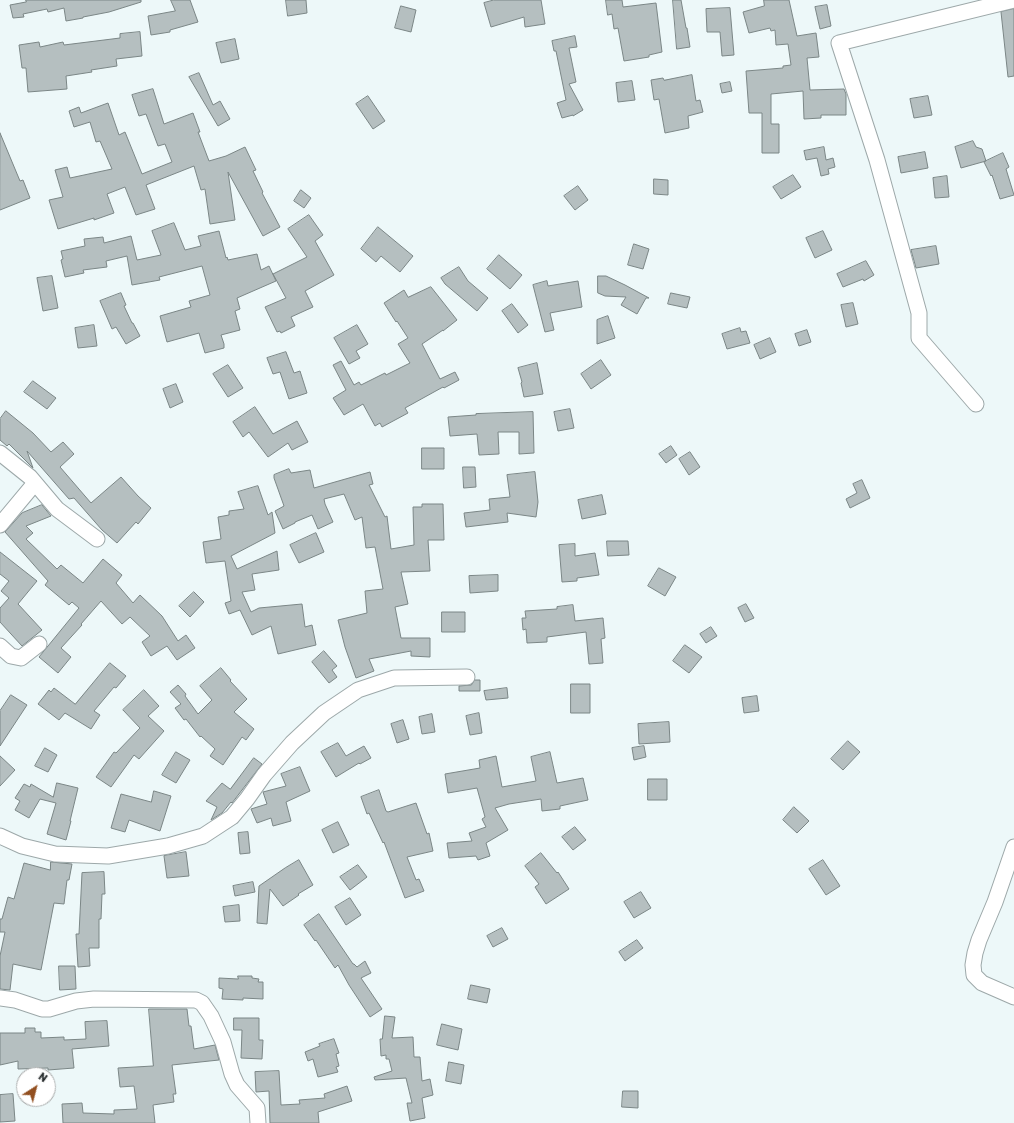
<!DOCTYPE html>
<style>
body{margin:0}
#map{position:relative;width:1014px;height:1123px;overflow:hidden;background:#edf8f9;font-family:Rubik,sans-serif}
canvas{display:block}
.north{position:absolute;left:16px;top:1067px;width:40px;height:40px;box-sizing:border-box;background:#fff;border:1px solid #aaacac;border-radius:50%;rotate:36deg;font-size:11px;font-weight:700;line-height:16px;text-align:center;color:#2b2f30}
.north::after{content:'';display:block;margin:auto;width:14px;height:18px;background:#924f20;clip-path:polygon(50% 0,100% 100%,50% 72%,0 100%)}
</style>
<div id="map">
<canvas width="1014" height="1123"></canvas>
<div class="north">N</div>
</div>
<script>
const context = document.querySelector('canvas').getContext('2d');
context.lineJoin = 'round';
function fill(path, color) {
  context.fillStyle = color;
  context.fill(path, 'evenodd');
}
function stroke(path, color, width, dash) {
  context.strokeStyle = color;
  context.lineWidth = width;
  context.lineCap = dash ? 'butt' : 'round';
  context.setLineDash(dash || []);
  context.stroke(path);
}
const building = new Path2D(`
 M26 0H141V2L109 12 83 17V18L66 21 64 8 48 12 47 9 23 14 24 17 13 18 10 5 26 2Z
 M171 0H190L198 22 170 30V32L151 35 148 16 175 11Z
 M286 0H306L307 13 288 16Z
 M494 0H541L545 24 525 27 524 17 491 27 484 3Z
 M606 0H622L623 7 656 3 662 52 649 55V57L624 61 618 28 614 29 612 14 608 15Z
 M673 0H681L686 28H687L690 47 677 49Z
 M764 0H789L797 36 816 33 819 57 807 58 810 90 844 89 846 94V115H821V118L804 119 803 91 771 94V124H779V153H762V113H749L746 71 783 68V66L791 65 788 44 776 45 775 30 771 31 770 28 749 33 743 12 764 6Z
 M827 5 831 26 820 29 815 7Z
 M401 6 416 10 411 32 395 28Z
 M730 8 734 55 722 56 720 32H707L706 9Z
 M1014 9V76L1008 77 1001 12Z
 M140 32 142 56 116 59 117 66 91 70 92 72 66 76 67 89 28 92 26 68H22L19 45 39 42 40 47 63 42 64 45 120 38V34Z
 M575 36 577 47 569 48 576 82 569 84 583 110 573 116V115L562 118 557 103 566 100 556 51H554L552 41Z
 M235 39 239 59 221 63 216 43Z
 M199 73 213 105 220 101 230 119 218 126 189 77Z
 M692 75 696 101 700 100 703 112 688 116 689 128 665 133 659 99 654 100 651 80 663 78 664 80Z
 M632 81 635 100 618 102 616 83Z
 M730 82 732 91 722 93 720 84Z
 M153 89 164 124 193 113 200 132H198L209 161 226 156 245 147 256 170 253 171 263 192 262 193 280 227 263 236 228 172 235 220 210 224 205 189 201 190 194 166 146 185 155 209 136 215 125 187 107 194 114 213 94 220V218L58 229 49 200 63 197 55 170 67 167 70 178 112 169 100 141 96 142 90 122 74 127 69 111 79 107 81 113 108 103 119 135 125 132 142 174 172 162 165 144 158 146 146 114 139 116 132 95Z
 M368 96 385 121 373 129 356 104Z
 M928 96 932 115 914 118 910 99Z
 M0 133 20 181 23 180 30 198 0 210Z
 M973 141 976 147 982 149 986 161 961 168 955 147Z
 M824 147 826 160 833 158 835 167 828 169 829 174 821 176 817 158 806 160 804 151Z
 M925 152 928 168 901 173 898 157Z
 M1003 153 1009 167 1006 169 1014 195 1000 199 992 175 991 176 984 162Z
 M793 175 801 187 781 199 773 187Z
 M947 176 949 197 935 198 933 178Z
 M654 179 668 180V195L654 194Z
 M578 186 588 200 575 210 564 196Z
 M301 190 311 198 304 208 294 201Z
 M309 215 323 235 315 241 334 275 305 291 313 307 291 317 295 326 281 333 280 331 277 332 265 307 286 298 273 274 307 257 288 229Z
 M174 223 185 250 201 246 198 236 219 231 226 258 227 257 228 260 257 254 261 270 269 266 276 281 237 298 240 309 235 311 240 330 221 335 224 344V348L205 353 199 333 167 342 160 316 191 307 189 301 210 295 202 266 159 277 160 280 132 285 127 256 106 261 107 267 83 270 84 273 65 277 61 260 63 259 61 251 85 246 84 239 103 237 104 243 131 236 137 260 161 255 152 231Z
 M378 227 413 256 400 272 381 256 376 262 361 249Z
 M823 231 832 250 815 258 806 238Z
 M634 244 649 249 643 269 628 265Z
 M936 246 939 264 916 268 911 250Z
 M499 255 522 275 510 289 487 269Z
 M866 261 874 275 864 281 863 279 843 287 837 274Z
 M459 267 468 281 488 298 477 311 445 284 441 278Z
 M52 276 58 308 43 311 37 278Z
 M598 276H606L625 285 649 298H646L637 314 621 305 626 297 605 296 598 293Z
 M547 281 548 286 578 281 582 307 550 313 554 330 545 332 533 285Z
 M431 287 457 320 443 331V330L422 344 440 379 455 372 459 380 444 388 443 387 405 408 408 413 382 427 380 423 375 426 363 404 344 415 333 398 346 390 333 365 341 361 354 385 359 382 361 385 385 373 386 375 410 363 398 344 408 338 397 321 396 322 384 303 404 290 408 297Z
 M121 293 126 305 124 306 132 323H133L140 336 126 344 116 327 112 329 100 301Z
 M671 293 690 297 687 308 668 304Z
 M853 303 858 324 846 327 841 305Z
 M512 304 528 325 518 333 502 311Z
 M608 316 615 338 597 344V320Z
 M94 325 97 346 78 348 75 328Z
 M357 325 368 344 356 351 360 358 349 364 334 338Z
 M740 328 741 332 746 331 750 343 727 349 722 334Z
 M807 330 811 342 799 346 795 334Z
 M770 338 776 352 760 359 754 345Z
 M286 352 294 373 300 371 307 393 289 399 280 372 273 374 267 358Z
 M601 360 611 375 591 389 581 374Z
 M537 363 543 394 524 397 521 383 522 382 518 368Z
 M228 365 243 388 228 397 213 374Z
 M33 381 56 398 47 409 24 392Z
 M176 384 183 402 170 408 163 389Z
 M255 407 273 434 297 421 308 442 292 450 288 443 268 457 249 432 243 437 233 422Z
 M570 409 574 428 558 431 554 412Z
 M6 411 33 433 51 452 63 442 74 454 60 467 91 503 121 477 138 496 151 508 138 524 136 522 117 543 102 530 74 498 69 499 27 451 33 468 9 444 7 446 0 440V419Z
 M533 412 534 453 519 454V432H498L499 454 479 455 477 434 450 436 448 417 476 415V414Z
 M671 446 677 455 666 463 659 454Z
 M422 448H444V469H422Z
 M690 452 700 467 689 475 679 459Z
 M463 467H475L476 487 464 488Z
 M289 469 291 473 310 470 314 488 370 472 373 484 369 485 385 517 387 516 391 549 414 545 413 507H422V504H443L444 540H428L430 571 401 572 408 604 395 607 401 638H430V657L411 656V651L369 659 374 671 356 678 345 647 338 620 367 613 365 591 383 589 375 547 366 548 362 517 355 520 344 494 324 499 325 504 333 522 318 529 312 515 295 522V523L283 529 275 511 284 506 274 478V475Z
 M535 472 538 502 536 517 507 513 508 522 466 527 464 513 490 510 489 499 510 497 507 475Z
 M862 480 870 498 850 508 846 499 857 493 853 484Z
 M258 486 268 515 272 512 275 533 231 556 237 569 277 551 279 570 252 574 255 590 242 592 251 612 259 608 302 604 305 627 312 625 316 645 278 654 271 626 252 635 240 610 229 614 225 603 231 601 225 561 206 563 203 542 221 539 218 517 229 515V511L244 509 238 492Z
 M602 495 606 514 582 519 578 500Z
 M42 505 51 516 26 526 33 533 26 539 57 569 61 565 83 583 103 559 122 575 116 583 133 603 140 595 162 616 178 641 186 635 195 648 177 660 167 646 151 656 142 642 150 636 130 617 122 624 101 601 81 624 82 625 61 648 71 657 58 673 39 657 79 608 72 602 69 605 45 585 48 581 5 532 22 513Z
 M316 533 324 552 299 563 290 545Z
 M607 541H628L629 555 608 556Z
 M575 544V556L595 553 599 575 577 578V581L562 582 559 545Z
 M0 552 37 581 18 604 42 630 22 646 0 622V608L9 598 1 591 9 581 0 574Z
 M659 568 676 577 665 596 648 586Z
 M498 575V591L470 593 469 576Z
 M194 592 204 602 190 617 179 606Z
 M746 604 754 618 745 622 738 608Z
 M573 605 575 621 603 618 605 638 601 639 603 663 589 664 586 632 547 637V642L527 643 526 629 523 630 522 618H526L525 611 557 609V607Z
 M442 612H465V632H442Z
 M711 627 717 636 706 643 700 634Z
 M685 645 702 657 689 673 673 661Z
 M324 651 337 666 332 670 337 677 329 683 312 662Z
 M110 663 126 676 116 688 114 687 94 711 100 715 91 729 65 713 59 720 38 704 49 690 51 692 54 688 75 704Z
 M221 668 231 680 230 681 247 699 234 712 254 729 246 740 242 737 223 765 210 756 215 749 201 736 200 737 186 719 184 720 175 708 181 704 170 692 178 685 186 694 185 696 198 714 212 700 200 686Z
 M475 680H480V691H459V686L471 685Z
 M571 684H590V713H571Z
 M507 688 508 698 486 700 484 691Z
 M144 690 159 706 148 716 164 731 139 759 134 755 111 787 96 777 114 752 116 753 140 728 123 710Z
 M11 695 27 705 0 746V711Z
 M757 696 759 711 744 713 742 698Z
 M479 713 482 733 470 735 466 716Z
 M432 714 435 732 422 734 419 717Z
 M403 720 409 739 397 743 391 724Z
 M669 722 670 742 639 744 638 724Z
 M848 741 860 752 843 770 831 759Z
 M338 743 346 756 364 746 371 758 360 764 359 763 336 777 321 752Z
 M644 746 646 757 634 760 632 748Z
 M45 748 57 755 48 772 35 766Z
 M176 752 190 760 176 783 162 775Z
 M550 752 557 783 583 778 588 800 560 806V809L542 811 541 799 509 804 495 808 508 830 486 843 490 856 478 860 476 856 449 858 447 843 472 841 469 833 486 827 482 819 485 817 477 788 448 793 445 774 480 768 479 760 496 756 502 787 536 781 531 757Z
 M0 756 15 770 0 786Z
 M254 758 262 764 232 803 231 802 222 813 211 820 217 807 206 801 222 783 230 789Z
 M300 767 310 791 286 802 291 821 273 826 271 818 257 823 251 809 267 804 263 792 286 786 281 774Z
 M648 779H667V800H648Z
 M57 783 78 788 70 821H71L66 840 47 834 56 803 40 799 29 818 15 810 20 801 15 798 24 784 30 787 31 784 53 797Z
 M379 790 386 811 388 812 416 803 427 834 429 833 433 851 407 857 416 880 419 879 424 891 405 898 384 842 383 843 369 813 367 814 361 797Z
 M154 791 171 796 160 831 129 820 125 832 111 828 121 794 151 802Z
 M794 807 809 821 797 833 783 820Z
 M338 822 349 845 333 853 322 830Z
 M575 827 586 840 573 850 562 837Z
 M248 832 250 853 240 854 238 833Z
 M186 852 189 876 167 878 164 856Z
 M541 853 557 873 558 872 569 889 546 904 535 887 539 884 525 866Z
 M299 860 313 885 298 894 299 895 283 906 270 889 267 924 257 923 259 886 285 868Z
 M823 860 840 886 826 895 809 869Z
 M51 862 72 864 69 880H67L64 904 54 903 41 970 13 964 10 990 0 989V956L5 932H0V919H2L8 897 14 899 24 863 50 870Z
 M358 865 367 877 350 890 340 877Z
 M104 872 105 894H102L101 919H99V948H89L90 966 78 967 76 934H79L82 873Z
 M253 882 255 892 235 896 233 886Z
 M641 892 651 908 634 918 624 902Z
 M350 898 361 915 346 925 335 907Z
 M239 905 240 921 225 922 223 907Z
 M319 914 353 964H354L357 967 365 961 371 973 361 978 382 1009 370 1017 349 985 338 965 335 968 316 940 315 941 304 925Z
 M502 928 508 939 493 947 487 936Z
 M637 940 643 948 625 961 619 952Z
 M59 966H75L76 989 60 990Z
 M238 976H252V978L259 979 258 982H263V999L243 998V1000L222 999 223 989 219 988V978L238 979Z
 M471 985 490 989 487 1003 468 999Z
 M149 1009H187L189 1026H191L194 1049 215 1045 219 1060 172 1065 176 1094H173L174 1102 153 1105 155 1123H63L62 1104 82 1103 83 1113 114 1114V1110L137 1109 134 1086 120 1087 118 1068 153 1066Z
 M385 1016 395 1017 392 1038 413 1037 414 1057H420L422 1081 430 1079 433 1095 422 1098 425 1118 410 1121 407 1103H412L406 1078 375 1080 374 1077 392 1071 389 1059H386V1055L381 1056 380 1039H382Z
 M234 1018H259V1040H263L262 1059 241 1058 242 1030H234Z
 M107 1021 109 1046 72 1049 74 1068 48 1070V1068L18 1069V1061L0 1065V1033H25V1028H35V1032H41V1038L64 1037V1040L86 1039 85 1022Z
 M442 1024 462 1029 458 1050 437 1045Z
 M334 1039 339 1053 336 1054 339 1066 336 1067 338 1072 318 1077 313 1059 308 1061 305 1052 320 1046 319 1044Z
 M449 1062 464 1065 461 1084 446 1081Z
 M279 1071 281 1105 300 1104 299 1100 325 1098 324 1094 347 1086 352 1101 318 1112 319 1123H270L269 1091 256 1092 255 1072Z
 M623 1091H638V1108L622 1107Z
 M13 1094 15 1121 0 1122V1095Z`);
fill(building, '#b5bfc0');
stroke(building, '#7b8686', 1);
const minor = new Path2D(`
 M976 404 919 338V313L877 160 839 43 1014 0
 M0 453 30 477 57 509 97 539
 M0 525 35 483
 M0 646 11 656 21 658 39 644
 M0 836 22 846 55 854 108 856 168 846 203 836 232 817 247 799 264 775 292 743 324 713 358 690 394 678 467 677
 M1014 847 995 902 979 940 975 953 973 965 974 975 982 983 1014 997
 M0 998 15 1000 42 1009H49L76 1001 94 999 196 1000 202 1003 211 1016 223 1042 232 1074 237 1085 257 1108 258 1123`);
stroke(minor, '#9da8a9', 17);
stroke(minor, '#fff', 15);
</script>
